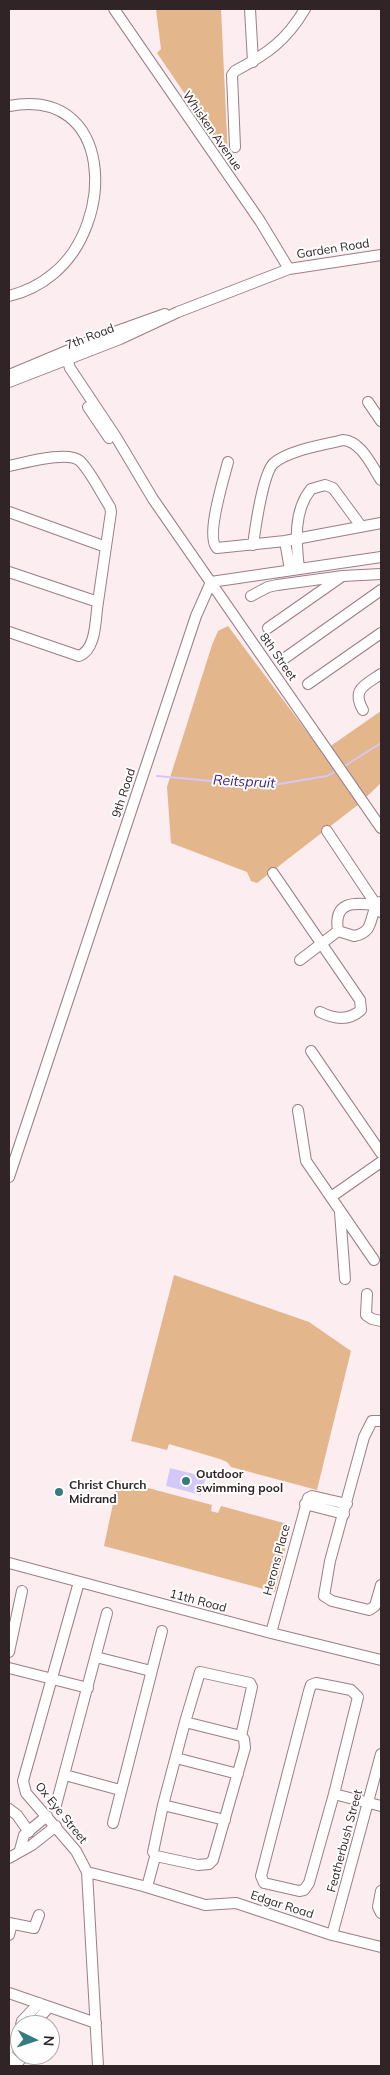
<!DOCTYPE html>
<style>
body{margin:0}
#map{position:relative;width:390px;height:2075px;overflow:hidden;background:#fcedf1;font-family:Mulish,sans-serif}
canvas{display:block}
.frame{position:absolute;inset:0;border:10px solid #312427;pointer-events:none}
.north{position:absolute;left:10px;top:2015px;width:50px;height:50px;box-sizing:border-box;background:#fefefe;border:1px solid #aca7a8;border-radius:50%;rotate:94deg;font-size:14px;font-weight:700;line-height:20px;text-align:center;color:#312427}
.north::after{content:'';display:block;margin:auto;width:18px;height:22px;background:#337c7f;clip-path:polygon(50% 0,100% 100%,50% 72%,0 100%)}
</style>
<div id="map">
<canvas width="390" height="2075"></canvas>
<div class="frame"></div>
<div class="north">N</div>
</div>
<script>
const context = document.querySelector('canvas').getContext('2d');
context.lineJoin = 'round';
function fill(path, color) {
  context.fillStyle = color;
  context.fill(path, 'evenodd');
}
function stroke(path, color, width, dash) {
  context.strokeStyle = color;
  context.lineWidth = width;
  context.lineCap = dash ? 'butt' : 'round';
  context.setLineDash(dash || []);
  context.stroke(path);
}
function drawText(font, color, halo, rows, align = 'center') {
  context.font = font + ' Mulish,sans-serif';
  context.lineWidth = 4;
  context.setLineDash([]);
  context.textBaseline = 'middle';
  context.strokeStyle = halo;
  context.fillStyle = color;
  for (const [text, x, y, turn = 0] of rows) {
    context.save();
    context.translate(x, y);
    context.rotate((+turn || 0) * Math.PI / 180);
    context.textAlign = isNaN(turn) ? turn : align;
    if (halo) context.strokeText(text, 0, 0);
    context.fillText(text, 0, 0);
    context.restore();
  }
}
fill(new Path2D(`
 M156 9H221L228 157 157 53 161 49Z
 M228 626 322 752 381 711V783L359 804 257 883 251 881 247 872 171 843 167 787 212 645 218 631Z
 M174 1275 309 1322 351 1351 317 1490 231 1467 227 1462 220 1459 169 1444 167 1450 131 1441Z
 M118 1480 212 1505 211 1511 218 1513 221 1506 291 1525 275 1592 104 1546Z`), '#e4b68b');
fill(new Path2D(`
 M170 1468 206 1477 201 1495 166 1486Z`), '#d4c8fb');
stroke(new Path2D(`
 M343 767 381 743
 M157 776 267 786 327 776 336 771`), '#d4c8fb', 2);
const minor = new Path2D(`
 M114 9 260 221 289 269
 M250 9 253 62
 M9 106C114 86 116 223 53 274 40 285 25 292 9 296
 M235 147 232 75 235 71C267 54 286 41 305 9
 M65 352 70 368 116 437 153 499 381 828
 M9 375 95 339 165 314
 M9 382 120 339 178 312 289 269 381 255
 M368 402 381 421
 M88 407 109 438
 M228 462C224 478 205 537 217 548L285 541 381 523
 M9 466C24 463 68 450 80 461 91 472 101 493 110 507L111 512 98 602 9 572
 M9 512 106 547
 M285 541 290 570
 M253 545C255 530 263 472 274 463 289 450 324 445 343 440 361 441 372 466 381 480
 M299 569C296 543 293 511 311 489L325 485 333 488 361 526
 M251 596 268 587 277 585 343 576 381 574
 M268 628 341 577
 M9 632 79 656C97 649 95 619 98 602
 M285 658 381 590
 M308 684 381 633
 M363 710C351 689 365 685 381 674
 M327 831 381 912
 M273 873 360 1000 361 1010C349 1021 334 1019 320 1012
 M338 931 354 936C377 932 367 914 380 902
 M338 931C333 900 355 903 376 905
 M300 960 338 931
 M311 1051 381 1153
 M298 1110 306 1161 374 1260
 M9 1177 196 616 211 582 381 557
 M331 1197 381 1162
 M340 1212 345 1279
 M367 1294 366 1315 372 1319 381 1321
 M381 1421H372L364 1437 330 1561 324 1596 332 1601 369 1610 375 1606 381 1585
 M305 1504 344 1514
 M9 1563 271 1633 381 1660
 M79 1582 23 1781 26 1793 76 1851 87 1872 98 2066
 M271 1633 308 1498 312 1496 347 1504
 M9 1652 22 1591
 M96 1657 151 1671
 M9 1668 88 1688
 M316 1683 351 1690 358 1697 334 1794 309 1883 304 1890 299 1891 264 1883 261 1876 309 1691 311 1685Z
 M185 1722 200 1672 250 1683 252 1687 241 1736
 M176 1758 238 1774
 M65 1775 120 1790
 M334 1794 381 1806
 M56 1805 107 1613
 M163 1805 225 1820
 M9 1809 17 1815 29 1832
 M113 1823 162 1631
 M20 1850 24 1835 47 1816
 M153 1852 163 1805 185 1722 241 1736 244 1739 245 1748 213 1860 209 1864 198 1865 156 1856
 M9 1858 32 1845 56 1826
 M87 1872 143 1886 205 1905 236 1903 332 1935 381 1947
 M147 1887 155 1857
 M381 1891 378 1907 381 1913
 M9 1923 34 1928 39 1915
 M9 1935 12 1924
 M332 1935 381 1754
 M9 1993 96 2023
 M21 2025 22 2021 39 2003
 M33 2025 49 2007
 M9 2048 20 2033
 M9 2056 18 2066
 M16 2064 25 2055`);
stroke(minor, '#9d7d86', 12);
stroke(minor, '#fff', 10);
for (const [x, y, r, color] of [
 [186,1481,5,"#337c7f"],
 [59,1492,5,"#337c7f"]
]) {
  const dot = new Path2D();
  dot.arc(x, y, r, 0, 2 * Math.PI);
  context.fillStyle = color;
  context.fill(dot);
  stroke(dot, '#fefefe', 2);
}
drawText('12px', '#312427', '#fefefe', [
 ["Whisken Avenue",212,131,55],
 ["Garden Road",333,249,-9],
 ["7th Road",90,337,-21],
 ["8th Street",278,657,55],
 ["9th Road",124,793,-72],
 ["Herons Place",277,1560,-75],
 ["11th Road",198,1601,15],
 ["Ox Eye Street",61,1813,51],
 ["Featherbush Street",345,1841,-75],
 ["Edgar Road",282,1905,18]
]);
drawText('bold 12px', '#312427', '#fefefe', [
 ["Outdoor",196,1474],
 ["swimming pool",196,1488],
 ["Christ Church",69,1485],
 ["Midrand",69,1499]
], 'left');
drawText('italic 14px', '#421e7b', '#fefefe', [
 ["Reitspruit",244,782,3]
]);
</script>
